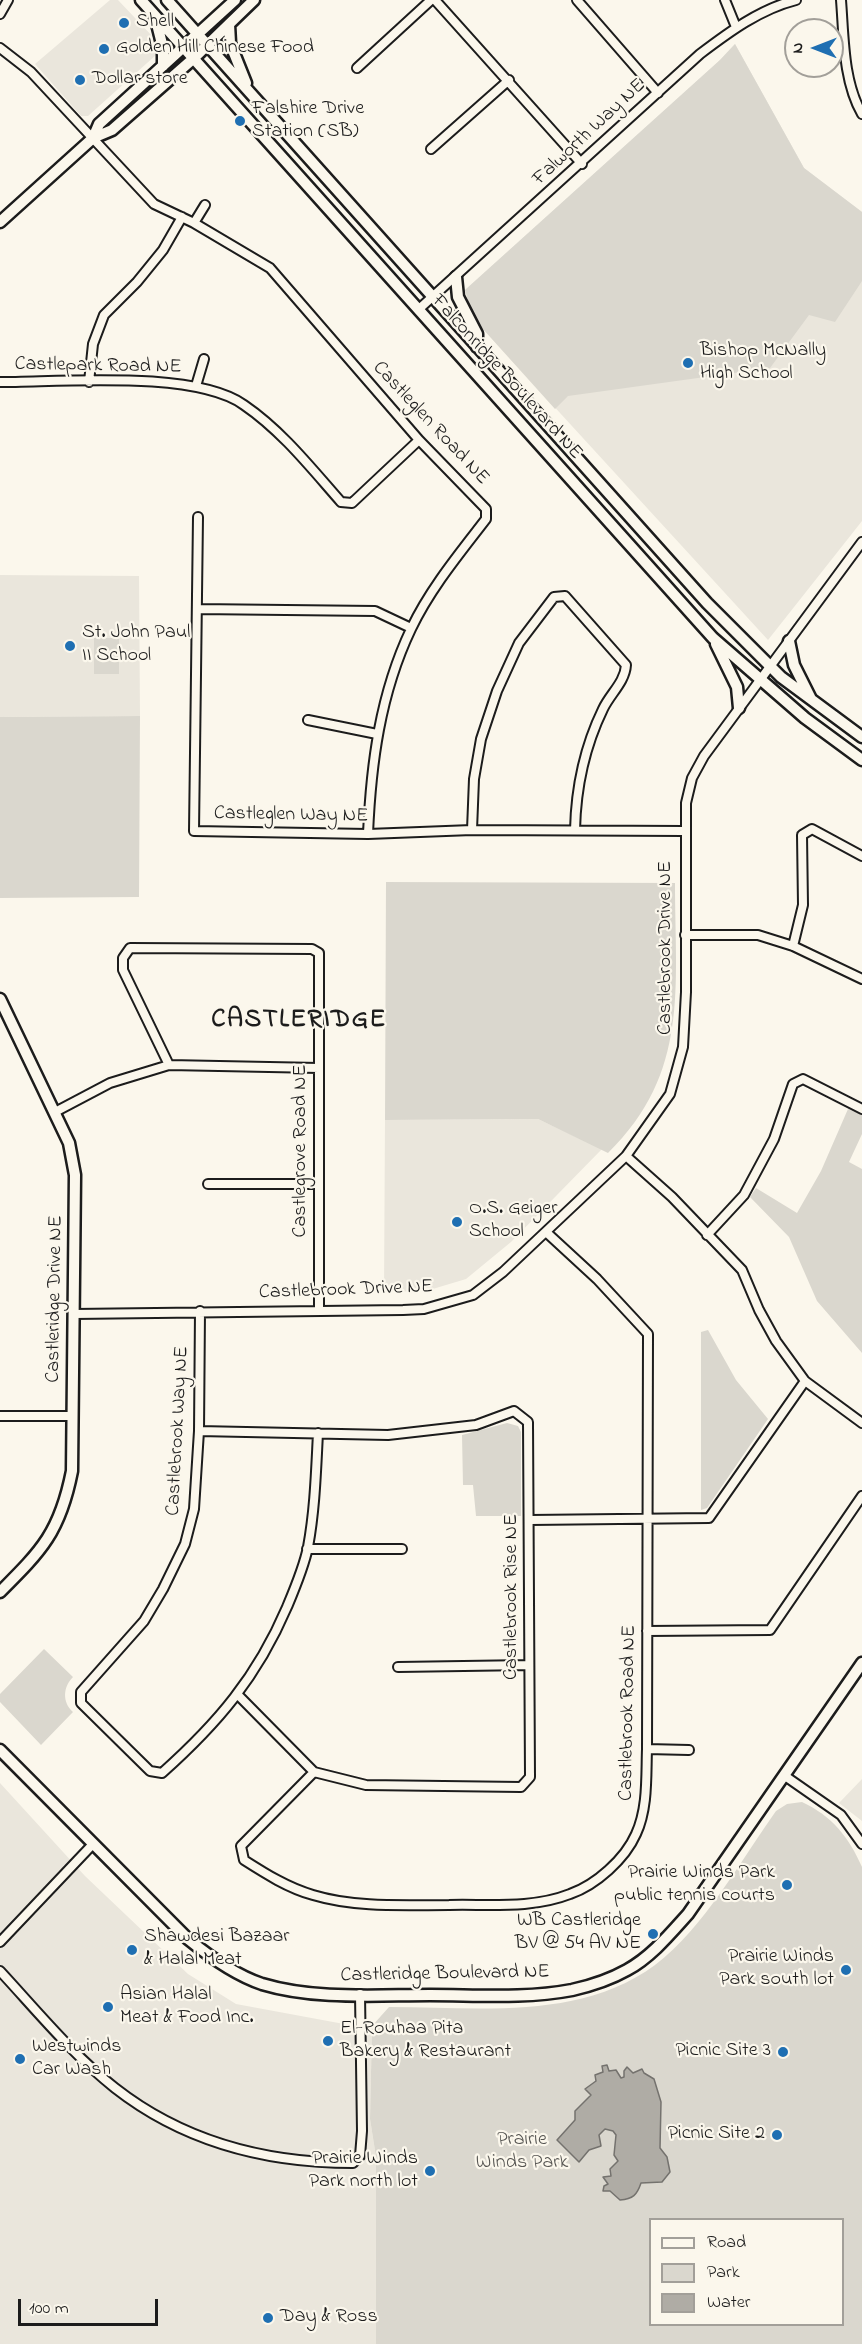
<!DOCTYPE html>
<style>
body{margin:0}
#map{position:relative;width:862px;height:2344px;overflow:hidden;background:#fbf7ec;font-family:"Indie Flower",sans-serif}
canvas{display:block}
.legend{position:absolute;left:649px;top:2218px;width:195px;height:108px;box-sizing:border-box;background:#fbf7ec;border:2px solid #a29f99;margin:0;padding:8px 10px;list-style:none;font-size:18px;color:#1c1c1c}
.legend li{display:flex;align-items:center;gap:12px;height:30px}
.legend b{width:30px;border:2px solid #a29f99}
.north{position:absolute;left:784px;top:18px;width:60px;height:60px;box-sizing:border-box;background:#fbf7ec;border:2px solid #a29f99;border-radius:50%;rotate:270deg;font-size:16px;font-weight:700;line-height:24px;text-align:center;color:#1c1c1c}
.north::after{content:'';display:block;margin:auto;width:21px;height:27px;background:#1f6fb2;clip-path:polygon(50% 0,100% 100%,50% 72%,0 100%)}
.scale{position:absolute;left:18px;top:2299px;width:140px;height:27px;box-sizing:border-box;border:3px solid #1c1c1c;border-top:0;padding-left:8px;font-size:18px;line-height:21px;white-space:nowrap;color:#1c1c1c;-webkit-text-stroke:4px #fbf7ec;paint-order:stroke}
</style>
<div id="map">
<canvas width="862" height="2344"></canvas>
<ul class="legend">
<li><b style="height:8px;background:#fbf7ec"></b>Road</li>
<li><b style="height:16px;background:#dad7ce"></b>Park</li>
<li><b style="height:16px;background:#afaca5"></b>Water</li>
</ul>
<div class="north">N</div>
<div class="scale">100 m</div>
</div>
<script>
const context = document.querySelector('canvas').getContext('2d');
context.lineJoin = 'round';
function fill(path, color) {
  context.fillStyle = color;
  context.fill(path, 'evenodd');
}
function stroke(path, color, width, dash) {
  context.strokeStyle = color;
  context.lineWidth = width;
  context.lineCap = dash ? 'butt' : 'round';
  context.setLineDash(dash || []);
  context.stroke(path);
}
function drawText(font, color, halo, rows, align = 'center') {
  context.font = font + ' "Indie Flower",sans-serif';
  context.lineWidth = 4.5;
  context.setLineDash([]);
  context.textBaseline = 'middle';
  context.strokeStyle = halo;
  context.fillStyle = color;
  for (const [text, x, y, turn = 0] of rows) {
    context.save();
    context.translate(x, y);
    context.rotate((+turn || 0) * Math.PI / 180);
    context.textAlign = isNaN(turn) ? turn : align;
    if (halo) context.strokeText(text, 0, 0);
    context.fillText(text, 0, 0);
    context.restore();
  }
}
fill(new Path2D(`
 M110 0H118L153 37 156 55 88 116H81L35 64Z
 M735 44 804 168 862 212V521L768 640 473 318 465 290 720 60Z
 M0 575 139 576 140 716 0 717Z
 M538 1119 602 1149 511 1242 466 1279 426 1291 384 1292 385 1120Z
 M862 1779V1821L839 1803Z
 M0 1783 85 1876 188 1974 236 2004 344 2024 372 2026 370 2119 376 2157V2344H0Z`), '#eae6dc');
fill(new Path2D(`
 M735 44 804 168 862 212V281L835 322 809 315 770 368 568 396 555 409 473 318 465 290 720 60Z
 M94 638H119V674H94Z
 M140 716 139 897 0 898V717Z
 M386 882 675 883C675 987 690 1073 608 1153L538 1119 385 1120Z
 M848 1109 862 1115V1134L849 1162 862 1169V1353L817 1301 789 1237 750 1197 756 1188 797 1213 821 1171Z
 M708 1330 736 1380 768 1419 707 1508 701 1510V1332Z
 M507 1423 518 1426 521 1432V1516H476L473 1485H463L462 1435Z
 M44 1649 73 1677C63 1687 62 1702 73 1712L41 1745 0 1702V1694Z
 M802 1802C832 1816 849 1837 862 1867V2344H376V2157L370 2119 372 2026 389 2007C477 2007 579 2021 655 1965 704 1928 741 1860 776 1811L787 1804ZM650 2220H842V2324H650Z`), '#dad7ce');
const water = new Path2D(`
 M607 2065 609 2071 616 2070 621 2078 624 2077V2071L627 2067 633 2073 642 2069 644 2073 654 2079 661 2102 660 2148 667 2157 670 2172 662 2182 641 2183C637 2195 633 2199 620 2200L610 2191H603L604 2186 608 2184 603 2177 611 2176 610 2169 618 2161 614 2155 616 2135 613 2131 605 2129 599 2135 601 2146 589 2150 579 2162 557 2140 575 2120V2111L591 2095 585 2089 596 2081 595 2075 603 2072 602 2066Z`);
fill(water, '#afaca5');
stroke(water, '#74726e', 1.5);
const street = new Path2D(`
 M435 0 582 164
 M577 0 658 93
 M725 0 736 27
 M841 0C844 37 843 81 862 114
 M0 14 8 0
 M0 48 31 72 154 204 194 223 270 268 419 440 486 509V519C459 554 430 589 411 629 380 694 371 764 368 834
 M357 68 431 0
 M431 149 509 80
 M194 223 205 205
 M419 309 700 54C729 32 760 9 796 0
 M0 382C62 382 195 370 244 405 282 431 311 468 341 502L352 503 419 440
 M89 382 93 344 104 315 137 282 163 250 182 217
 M196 386 204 359
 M198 517 194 831 368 834 472 830 684 831
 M197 609 375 611 411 628
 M308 720 377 734
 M472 830 474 779 481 739 497 691 519 643 554 597 565 596 626 665C625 682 610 694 603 709 584 748 576 786 575 830
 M685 935H758L793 946 862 979
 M793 946 803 905 802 835 812 829 862 856
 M169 1065 123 970V958L130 948 312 949 319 953V1309
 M55 1112 110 1083 169 1065 319 1068
 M626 1156 672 1197 742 1270 759 1310 776 1341 805 1381 862 1423
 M208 1184H319
 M707 1235 744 1195 774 1139 793 1084 803 1079 862 1109
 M200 1311 199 1431 194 1509 185 1544 163 1589 144 1621 81 1692V1703L150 1771 162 1773C218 1723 257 1677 287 1607 295 1588 304 1567 308 1547 315 1509 316 1471 318 1433
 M74 1314 403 1310 424 1309 473 1295 503 1272 626 1156 670 1094 683 1047 686 992V803L692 778 704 756 862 542
 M0 1416H72
 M199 1431 388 1435 476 1425 514 1411 528 1422 530 1777 521 1787 366 1785 314 1772 239 1696
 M530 1520 709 1518 805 1381
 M307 1549H402
 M647 1631 770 1630 862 1496
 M398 1667 529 1665
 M647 1749 689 1750
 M314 1772 241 1846 244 1860C266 1874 288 1888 313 1895 356 1908 404 1905 449 1905 489 1904 532 1909 570 1894 596 1885 625 1859 636 1834 648 1808 646 1777 647 1749L648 1334 597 1279 546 1232
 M785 1776 841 1815 862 1844
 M0 1942 93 1844
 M0 1971C37 2011 72 2054 115 2088 184 2142 266 2163 353 2163L360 2156 362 2131 360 1994`);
const secondary = new Path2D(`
 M141 0 713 638 805 718 862 760
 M167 0 707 603 781 677 862 737
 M156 20 163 48V66
 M229 24 230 43 246 83
 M93 138 99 124 235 0
 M0 222 93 138 112 130 194 58 254 0
 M456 277 458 297 477 334V347
 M789 641 794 665 811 699
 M716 644 737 687 739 708
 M0 999 69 1143 75 1175 72 1471C60 1532 42 1550 0 1592
 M0 1750 188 1939C210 1957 235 1975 262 1984 315 2000 376 1995 430 1995 477 1995 525 1999 572 1990 590 1986 611 1979 627 1970 651 1957 670 1934 688 1914L862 1663`);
stroke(street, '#1c1c1c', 12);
stroke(secondary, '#1c1c1c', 15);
stroke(street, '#fbf7ec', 8);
stroke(secondary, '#fbf7ec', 10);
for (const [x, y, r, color] of [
 [124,23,6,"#1f6fb2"],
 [104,49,6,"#1f6fb2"],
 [80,80,6,"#1f6fb2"],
 [240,121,6,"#1f6fb2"],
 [688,363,6,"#1f6fb2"],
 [70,646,6,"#1f6fb2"],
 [457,1222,6,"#1f6fb2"],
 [787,1885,6,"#1f6fb2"],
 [653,1934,6,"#1f6fb2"],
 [132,1950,6,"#1f6fb2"],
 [846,1970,6,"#1f6fb2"],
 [108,2007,6,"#1f6fb2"],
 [328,2041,6,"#1f6fb2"],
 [783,2052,6,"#1f6fb2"],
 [20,2059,6,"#1f6fb2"],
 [777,2135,6,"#1f6fb2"],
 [430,2171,6,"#1f6fb2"],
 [268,2318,6,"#1f6fb2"]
]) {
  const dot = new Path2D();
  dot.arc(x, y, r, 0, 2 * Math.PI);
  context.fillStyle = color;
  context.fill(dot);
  stroke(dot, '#fbf7ec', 2);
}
drawText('20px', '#1c1c1c', '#fbf7ec', [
 ["Shell",136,23],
 ["Golden Hill Chinese Food",116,49],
 ["Dollar store",92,80],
 ["Falshire Drive",252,110],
 ["Station (SB)",252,133],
 ["Bishop McNally",700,352],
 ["High School",700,375],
 ["St. John Paul",82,634],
 ["II School",82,657],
 ["O.S. Geiger",469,1210],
 ["School",469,1233],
 ["Prairie Winds Park",775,1874,"right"],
 ["public tennis courts",775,1897,"right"],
 ["WB Castleridge",641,1922,"right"],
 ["BV @ 54 AV NE",641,1945,"right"],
 ["Shawdesi Bazaar",144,1938],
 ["& Halal Meat",144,1961],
 ["Prairie Winds",834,1958,"right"],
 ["Park south lot",834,1981,"right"],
 ["Asian Halal",120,1996],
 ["Meat & Food Inc.",120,2019],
 ["El-Rouhaa Pita",340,2030],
 ["Bakery & Restaurant",340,2053],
 ["Westwinds",32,2048],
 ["Car Wash",32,2071],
 ["Picnic Site 3",771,2052,"right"],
 ["Picnic Site 2",765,2135,"right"],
 ["Prairie Winds",418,2160,"right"],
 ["Park north lot",418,2183,"right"],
 ["Day & Ross",280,2318]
], 'left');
drawText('20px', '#1c1c1c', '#fbf7ec', [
 ["Falworth Way NE",590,133,-43],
 ["Castlepark Road NE",98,367,1],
 ["Falconridge Boulevard NE",506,378,48],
 ["Castleglen Road NE",430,424,47],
 ["Castleglen Way NE",291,816,1],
 ["Castlebrook Drive NE",667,948,-90],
 ["Castlegrove Road NE",302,1151,-90],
 ["Castlebrook Drive NE",346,1291,-2],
 ["Castleridge Drive NE",56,1299,-89],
 ["Castlebrook Way NE",179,1431,-87],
 ["Castlebrook Rise NE",513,1597,-90],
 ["Castlebrook Road NE",629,1713,-89],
 ["Castleridge Boulevard NE",445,1975,-1]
]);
drawText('20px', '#555451', '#fbf7ec', [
 ["Prairie",522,2141],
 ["Winds Park",522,2164]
]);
context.letterSpacing = '1.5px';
drawText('bold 26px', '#1c1c1c', '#fbf7ec', [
 ["CASTLERIDGE",299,1022]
]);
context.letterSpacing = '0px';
</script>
